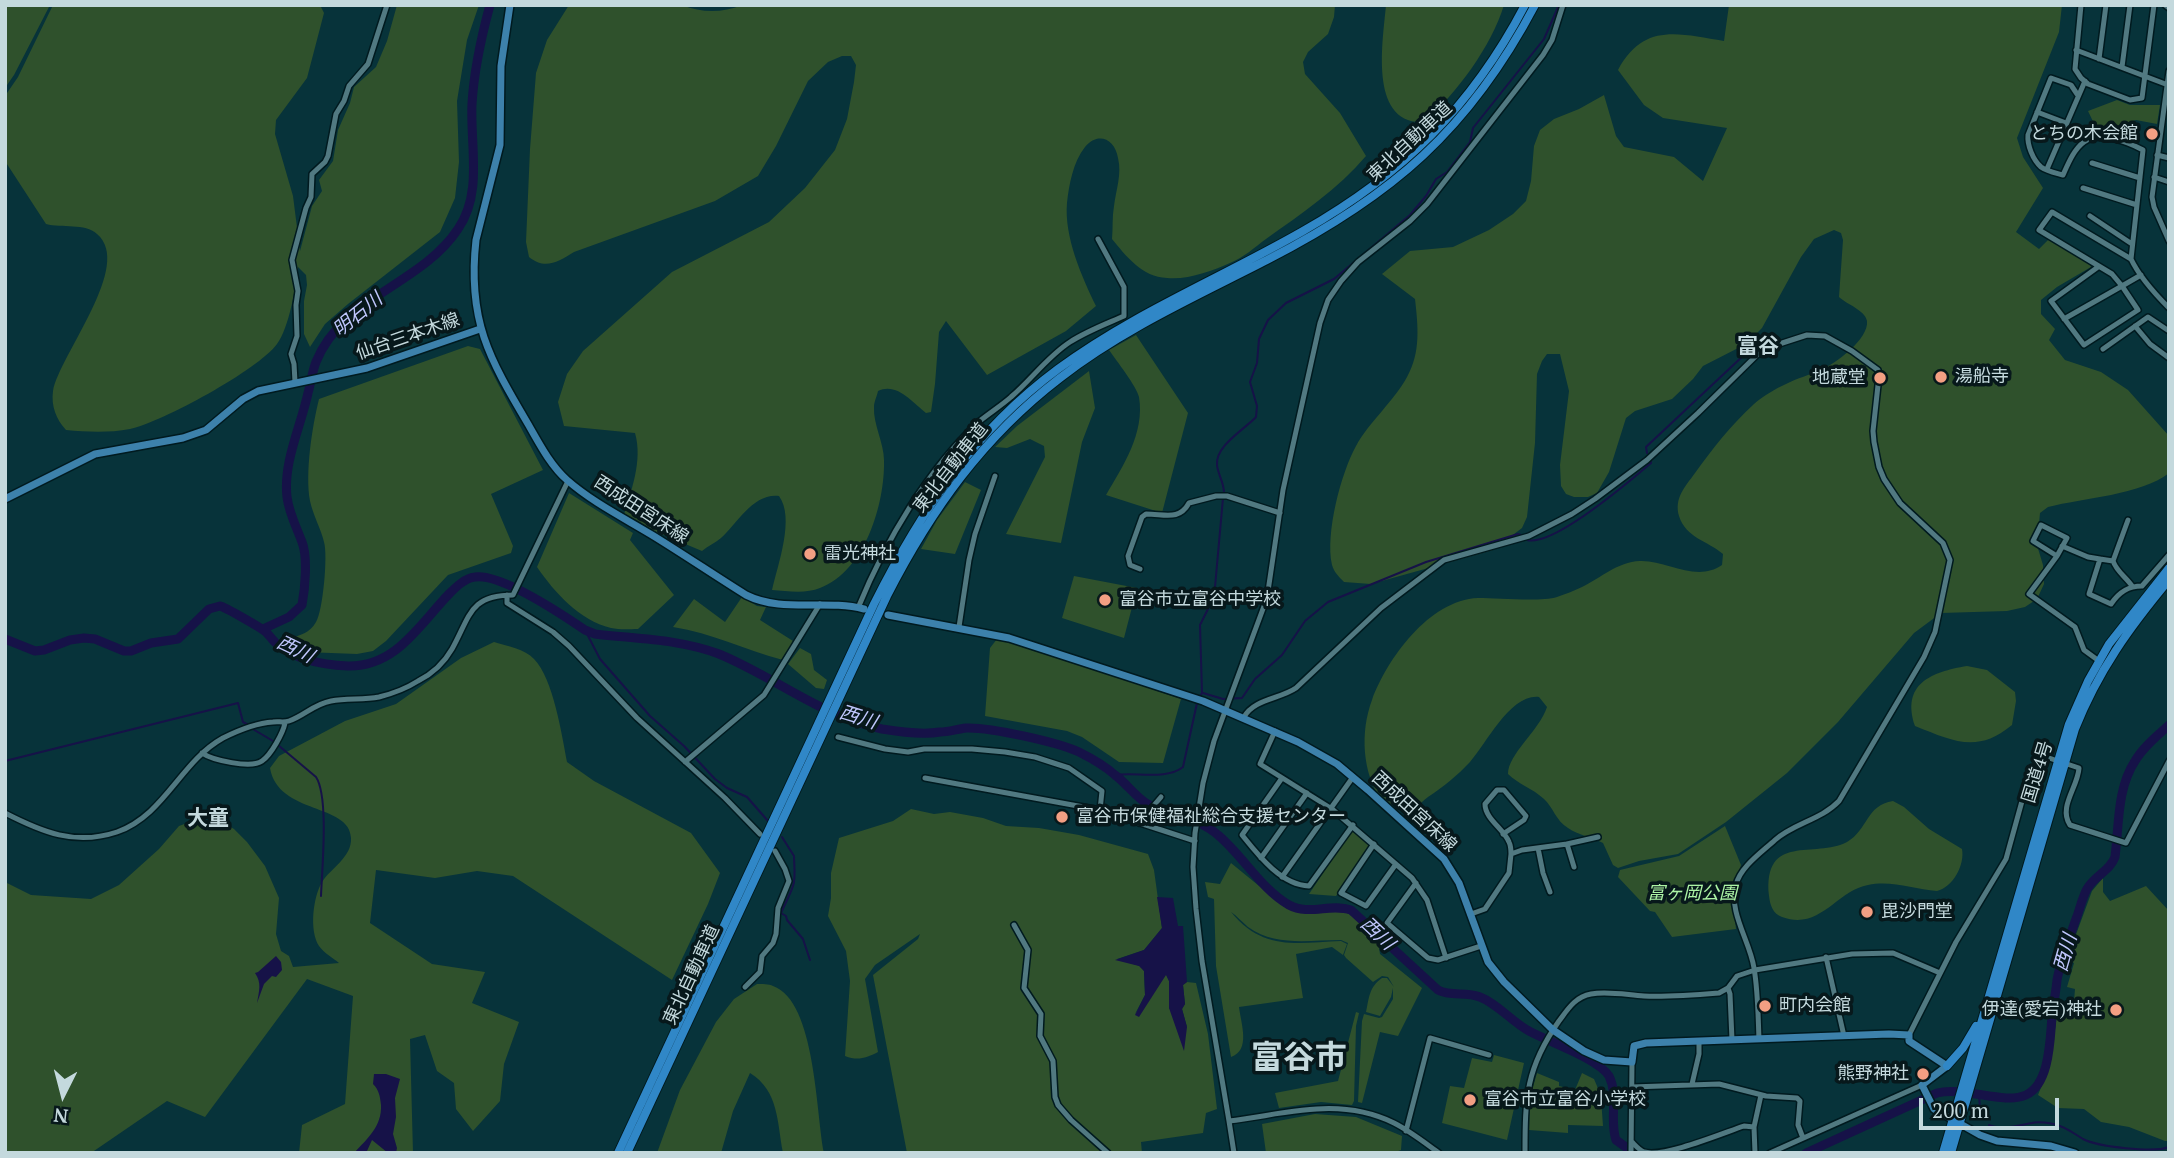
<!DOCTYPE html>
<meta charset="utf-8">
<style>
body{margin:0}
#map{position:relative;width:2174px;height:1158px;overflow:hidden;background:#07333a;font-family:"PT Serif",serif}
canvas{display:block}
.frame{position:absolute;inset:0;border:7px solid #c4d9dd;pointer-events:none}
.north{position:absolute;left:28px;top:1060px;width:70px;height:70px;-webkit-text-stroke:5px #07181b;paint-order:stroke;rotate:186deg;font-size:19px;font-weight:700;line-height:28px;text-align:center;color:#c4d9dd}
.north::after{content:'';display:block;margin:auto;width:24px;height:32px;background:#c4d9dd;clip-path:polygon(50% 0,100% 100%,50% 72%,0 100%)}
.scale{position:absolute;left:1919px;top:1098px;width:140px;height:32px;box-sizing:border-box;border:4px solid #c4d9dd;border-top:0;padding-left:9px;font-size:21px;line-height:24px;white-space:nowrap;color:#c4d9dd;-webkit-text-stroke:5px #07181b;paint-order:stroke}
</style>
<div id="map">
<canvas width="2174" height="1158"></canvas>
<div class="frame"></div>
<div class="north">N</div>
<div class="scale">200 m</div>
</div>
<script>
const context = document.querySelector('canvas').getContext('2d');
context.lineJoin = 'round';
function fill(path, color) {
  context.fillStyle = color;
  context.fill(path, 'evenodd');
}
function stroke(path, color, width, dash) {
  context.strokeStyle = color;
  context.lineWidth = width;
  context.lineCap = dash ? 'butt' : 'round';
  context.setLineDash(dash || []);
  context.stroke(path);
}
function drawText(font, color, halo, rows, align = 'center') {
  context.font = font + ' "PT Serif","Noto Sans JP",serif';
  context.lineWidth = 7;
  context.setLineDash([]);
  context.textBaseline = 'middle';
  context.strokeStyle = halo;
  context.fillStyle = color;
  for (const [text, x, y, turn = 0] of rows) {
    context.save();
    context.translate(x, y);
    context.rotate((+turn || 0) * Math.PI / 180);
    context.textAlign = isNaN(turn) ? turn : align;
    if (halo) context.strokeText(text, 0, 0);
    context.fillText(text, 0, 0);
    context.restore();
  }
}
fill(new Path2D(`
 M5 5H50L14 75 5 88Z
 M53 5H320L324 13 307 78 276 120 275 134 293 196 300 251 312 206 322 191 319 180 333 161 338 130 350 103 354 87 376 67 387 41 397 5H479L467 40 457 101 459 162 455 198 440 232 348 304 325 324 310 347 304 334V301L307 285 306 275 298 267C296 287 289 328 277 344 258 370 162 422 130 429 109 433 87 432 66 430 56 419 51 406 53 391 60 354 134 265 97 234 85 223 62 228 46 224L5 161V96L18 77Z
 M569 5H682C702 13 722 13 742 5H1335L1334 17 1328 34 1308 52 1303 62 1305 74 1340 113 1366 156C1338 189 1301 214 1266 239 1255 247 1243 258 1230 263 1212 271 1188 280 1167 278 1142 277 1126 256 1112 239 1113 228 1112 217 1114 206 1116 190 1122 174 1118 158 1115 139 1098 131 1085 147 1073 162 1069 185 1067 203 1064 237 1082 277 1096 306L1066 331 987 375 946 321 939 332 935 384 931 412 926 413C913 403 897 382 878 391 877 396 874 402 874 407 873 424 884 443 884 460 885 504 865 571 820 588 806 594 787 591 772 590 778 564 795 518 779 496 753 493 738 523 721 538 715 543 708 546 702 551L623 518C631 491 643 461 635 433L564 426 558 402 567 374 583 351 672 272 769 222 805 188 835 150 847 119 854 82 856 65 851 56H842L828 62 808 81 776 146 758 176 715 201 574 252C558 262 545 270 529 257L526 242 530 149 536 73 547 40Z
 M1386 5H1504C1491 47 1457 93 1424 122 1368 125 1383 40 1386 5Z
 M1729 5H2062L2059 32 2017 138 2023 157 2043 188 2016 232 2039 249 2050 238 2090 264 2091 267 2057 287 2041 300V314L2055 329 2049 340 2065 360 2101 372 2128 390 2169 436V473C2141 495 2083 498 2048 507L2040 513 2037 545 2043 565 2044 584 2037 599 2025 607 2007 611 1941 613 1914 633 1838 722 1787 773 1726 822 1678 854 1639 861 1618 868 1613 865 1603 843C1592 837 1578 835 1568 828 1556 821 1553 807 1544 799 1532 788 1518 784 1508 774 1508 754 1539 731 1547 707L1539 697C1510 694 1487 743 1470 762 1457 776 1443 787 1428 797 1424 800 1419 805 1415 807 1405 809 1391 804 1382 802 1362 773 1360 732 1372 700 1387 659 1429 600 1478 598 1497 598 1541 602 1557 597 1565 594 1574 591 1582 587 1601 578 1617 562 1640 561 1667 560 1696 583 1722 565L1723 554C1708 541 1686 538 1679 516 1674 498 1685 487 1695 473 1713 448 1731 425 1754 404 1763 396 1775 389 1786 384 1797 378 1810 375 1821 370 1836 363 1869 339 1867 321 1865 310 1846 304 1839 297L1843 240 1841 233 1834 230 1814 239 1801 257 1762 328 1746 344 1703 366 1693 379 1672 399 1635 411 1626 418 1609 472 1597 493 1588 497H1574L1566 494 1561 486 1560 465 1569 391 1560 354H1547L1542 361 1537 374 1535 443 1527 517 1522 528 1493 550 1371 584 1344 582C1339 577 1334 572 1332 565 1325 534 1341 473 1356 446 1369 422 1395 400 1407 377 1421 352 1418 326 1415 299L1382 274 1410 251 1453 247 1489 230 1513 214 1526 201 1531 181 1534 146 1540 130 1554 119 1579 109 1604 95 1616 136 1624 147 1674 157 1703 181 1727 128 1663 118 1644 105 1618 70C1644 22 1679 34 1724 41Z
 M2117 100 2130 105H2160L2157 124 2136 120 2098 132 2088 111Z
 M1136 335 1188 413 1162 513 1106 495C1123 466 1145 433 1139 397 1137 387 1116 360 1109 350Z
 M468 346 480 349 543 470 491 494 513 546 511 553 448 575 386 641 373 651 357 654 305 652 289 639C300 635 310 633 316 622 323 611 328 555 324 542 321 529 313 515 310 501 305 473 312 427 319 399Z
 M1089 371 1095 408 1082 442 1061 543 1006 534 1045 457 1044 446 1030 439 1007 448 995 447 1017 426Z
 M965 482 981 490 955 554 921 549 937 520Z
 M569 493 633 533 630 540 674 595 638 629C630 629 620 630 611 628 579 620 555 593 537 567Z
 M1074 576 1137 588 1124 638 1062 618Z
 M742 597 757 606 766 607 760 620 793 641 783 660C745 650 712 633 673 627L694 599 725 622Z
 M997 639 1037 650 1181 699 1163 763 1119 762 1082 737 1067 731 985 716 990 648Z
 M494 642C507 646 525 649 534 659 553 678 562 735 567 762L594 781 691 833 720 873 708 904 672 980 513 876 477 871 435 878 376 870 370 923 432 964 485 972 472 1003 519 1022 504 1064 500 1101 473 1131 456 1109 454 1083 437 1071 425 1035 410 1039 413 1153H299L302 1125 345 1104 353 996 307 979 205 1117 167 1101 91 1153H5V882L31 895 91 899 119 885 159 849 179 826 195 820 221 821 234 829 247 842 265 866 279 898 276 934 281 951 289 956 293 967 339 963C333 958 324 953 319 946 309 931 313 897 322 882 331 868 352 857 351 838 350 803 278 815 270 768L279 756 345 721 396 704 461 658Z
 M800 648 811 654 814 670 827 680 824 689 816 688 788 664Z
 M1967 666 1987 670 2015 692 2016 701 2012 725C1977 754 1953 741 1915 726 1901 684 1931 672 1967 666Z
 M1893 801 1904 807 1929 829 1962 849C1965 865 1953 887 1937 891 1914 889 1891 880 1868 885 1836 891 1820 931 1782 917 1773 914 1770 905 1769 896 1763 832 1815 859 1847 842 1868 830 1866 805 1893 801Z
 M911 809 934 814 950 812 983 818 1006 826 1039 828 1079 835 1148 854 1154 870 1162 928 1144 950 1117 959 1140 966 1144 971 1145 995 1135 1014 1166 974 1169 981V1008L1187 1027 1182 1009 1185 1004 1183 985 1187 982 1196 983 1208 1034 1217 1109 1206 1113 1203 1133 1141 1142 1142 1153H907L873 975 918 939 920 934 875 965 865 979 878 1052C866 1058 858 1061 845 1056L850 981 846 951 828 916 831 898V873L839 838 893 821Z
 M1725 826 1741 865 1732 895 1736 929 1672 937 1655 912 1650 911 1618 877 1620 870 1679 856Z
 M1352 830H1355L1372 845 1336 896 1309 894Z
 M1231 863 1286 908 1305 913 1326 910H1342L1357 919 1378 941 1380 954 1422 988 1398 1036 1380 1032 1362 1103 1358 1102 1362 1021 1364 1014 1379 1018 1382 1017 1393 999V988L1391 997 1380 1016 1366 1012C1369 998 1369 987 1382 978H1387L1394 987 1388 977 1382 976 1373 982 1346 958 1344 955 1348 943 1341 940C1309 940 1276 947 1248 927 1242 922 1237 916 1231 912 1263 951 1296 943 1341 941L1347 944 1343 955 1332 947 1296 954 1303 998 1239 1007C1241 1024 1251 1050 1231 1057L1216 966 1214 899 1208 897 1205 882 1220 884Z
 M2103 878V892L2110 901 2146 886 2169 911V1141H2165L2129 1127 2101 1122 2084 1109 2058 1108 2038 1095 2050 1065 2059 1001H2074L2075 989 2067 987 2074 963 2067 959 2092 891Z
 M757 984C762 984 769 984 773 986 816 1001 816 1115 824 1153H783C777 1122 779 1091 750 1073L733 1111 721 1153H657L680 1090 716 1022 734 999Z
 M1356 1012 1359 1013 1356 1026 1354 1101 1352 1105 1321 1102 1279 1108 1275 1093 1338 1081Z
 M1494 1055 1524 1063 1507 1140 1442 1123 1450 1086 1464 1088 1472 1058 1492 1062Z
 M1537 1073 1559 1082V1086L1575 1090 1582 1073 1594 1079 1597 1086 1601 1098 1603 1126 1568 1125V1133L1529 1130 1530 1097Z
 M1315 1114 1356 1117 1402 1136 1401 1150 1393 1153H1266L1262 1124Z`), '#2f512c');
fill(new Path2D(`
 M1157 897 1173 898 1178 926H1183L1187 982 1183 985 1185 1004 1182 1009 1187 1027 1184 1051 1169 1008V981L1166 975 1139 1017 1135 1015 1145 995 1144 971 1139 966 1115 960 1144 950 1162 928Z
 M276 956 281 962 282 970 276 977 272 976 264 984 257 1003C259 991 262 983 255 973L258 972Z
 M374 1074H386L400 1079 395 1098 396 1117 393 1134 397 1148 396 1153H388L372 1140 367 1151 354 1153C368 1138 382 1126 381 1105 380 1096 379 1090 373 1084Z`), '#161248');
stroke(new Path2D(`
 M1647 453 1646 447 1744 355 1768 336
 M1224 493C1224 482 1218 475 1217 465 1215 446 1245 429 1256 417L1257 406 1250 382 1257 363 1259 339 1268 320 1286 303 1334 279 1410 215 1426 196 1436 179 1447 172 1470 142 1473 128 1544 39 1559 5
 M1527 540C1553 547 1630 481 1651 463V460
 M585 630 600 659 650 716 684 746 715 779 727 788 747 797 768 821
 M1203 693 1223 699 1242 698 1255 679 1282 655 1305 621 1328 602 1426 562 1518 534 1524 536
 M1199 698 1202 693 1200 625 1210 605 1215 587 1223 498
 M251 728 273 741
 M278 745 316 777C329 797 322 869 321 896
 M5 761 238 703 243 722 247 724
 M1115 775C1136 772 1167 780 1183 767L1197 703
 M782 837 794 856C794 863 796 879 793 886 790 895 785 904 781 913L786 916 787 920 803 939 810 960
 M1979 1094 1980 1110 1985 1119
 M1989 1125C2001 1131 2020 1125 2032 1123 2038 1121 2048 1123 2054 1124 2066 1127 2073 1133 2083 1139 2098 1147 2154 1153 2169 1147`), '#161248', 2);
stroke(new Path2D(`
 M263 629 289 617 302 605C305 589 308 557 302 542 296 526 289 513 287 497 283 462 301 426 308 393 311 383 312 372 316 362 341 298 421 285 458 229 483 193 470 146 472 104 474 70 481 38 490 5
 M5 639 35 651 44 650 70 640 84 638 95 639 124 651H131L151 643 178 639 209 609 220 606C225 607 263 629 266 632 270 636 273 641 277 644 296 660 324 665 348 666 396 667 419 625 449 594 456 587 465 578 475 577 501 573 563 615 585 630L595 634C637 639 679 639 719 654 775 677 822 717 882 729 900 732 922 735 940 732 949 732 957 729 966 728 990 727 1057 742 1079 752 1091 758 1105 766 1115 775 1126 783 1135 796 1146 803 1169 817 1197 816 1218 835 1243 856 1261 889 1289 905 1309 916 1330 903 1351 910L1438 990C1451 997 1466 991 1480 997 1498 1004 1512 1022 1529 1031 1547 1041 1599 1059 1609 1076 1619 1096 1609 1120 1616 1140L1634 1153
 M1806 1153 1937 1093C1964 1086 2004 1105 2026 1095 2050 1084 2050 1039 2052 1017 2053 1005 2056 992 2057 980 2061 959 2069 939 2076 919 2080 909 2082 898 2087 889 2094 876 2110 871 2115 857 2119 826 2117 788 2135 761 2143 747 2157 736 2169 725`), '#161248', 9);
const minor = new Path2D(`
 M2081 5 2075 69 2081 78 2088 84 2130 100 2142 98 2154 5
 M2165 5 2169 8
 M2076 50 2168 85
 M2099 59 2106 5
 M2122 67 2130 5
 M2169 71 2152 197 2154 207 2169 241
 M2077 94 2071 85 2051 78 2028 135C2027 145 2033 160 2041 167 2046 171 2056 173 2063 175 2068 164 2074 149 2084 142 2100 131 2128 142 2143 150L2131 259C2140 278 2155 294 2169 308
 M2037 112 2066 123
 M2157 155 2169 158
 M2092 163 2140 178
 M2047 169 2085 81
 M2154 177 2169 182
 M2083 188 2137 205
 M2090 216 2132 244
 M2098 267 2051 301 2084 345 2138 310 2122 286 2141 275
 M2064 319 2122 286 2112 274 2039 230 2052 212 2131 259
 M2135 326 2150 344 2169 358
 M2103 349 2148 317 2169 331
 M295 382 294 364 291 354 297 336 296 305 298 291 292 260 306 208 311 197 312 174 325 162 328 156 336 114 344 101 349 86 368 64 387 5
 M2041 525 2067 538 2057 556 2033 541Z
 M2062 546 2088 557 2100 559 2089 594 2111 604C2119 592 2128 586 2142 586L2169 555
 M2057 556 2029 594 2075 627 2084 650 2099 661
 M2100 559 2113 561C2117 572 2126 577 2132 586
 M2113 561 2128 520
 M1140 569 1130 565 1128 556 1142 517 1146 514C1165 514 1179 521 1189 503L1216 496H1227L1280 513
 M507 595V603L553 632 569 646 637 718 725 798 760 834
 M858 608C885 542 928 468 981 420 991 412 1002 405 1011 397 1031 380 1048 356 1070 342 1087 331 1106 324 1124 316V287L1098 239
 M959 627 969 560 975 534 995 476
 M1244 717C1254 699 1280 699 1296 688L1381 608 1444 560 1529 536 1572 514 1595 499 1647 460 1698 413 1758 354 1773 346 1807 335 1825 336 1852 351 1878 370 1879 376 1873 431 1874 442 1879 467 1884 479 1900 503 1943 543 1950 560 1935 632 1924 657 1839 801C1821 820 1794 823 1775 840 1762 852 1740 867 1736 885 1728 912 1750 941 1754 968 1758 991 1758 1016 1759 1039
 M1275 731 1260 764 1332 809 1412 878 1427 900 1446 958
 M838 737 885 749 908 752 924 749H972L1005 752 1035 757 1069 768 1102 791 1100 810
 M202 753C212 760 251 769 262 761 271 755 283 733 285 723
 M685 762 764 695 820 604
 M925 778 1100 810 1195 841
 M1282 778 1242 835C1258 855 1281 885 1309 886L1353 825
 M5 813C42 832 75 846 117 832 165 815 180 762 223 738 237 731 257 723 273 722 279 721 283 723 289 721 304 716 314 704 331 701 347 698 363 700 379 697 391 694 407 688 418 681 432 674 444 663 452 649 470 617 469 595 513 595L568 481
 M1139 823 1161 797
 M1503 834 1524 820 1526 816 1504 790H1497L1485 804C1485 819 1504 829 1509 842 1511 846 1511 850 1511 854
 M1374 844 1341 893 1366 906 1396 864
 M1567 844 1574 867
 M1538 848 1543 873 1550 892
 M1261 858 1307 793
 M1282 877 1353 777
 M1416 883 1387 923 1428 958 1438 960 1481 946
 M1471 914 1485 909 1509 873 1511 854 1522 850 1567 844 1598 837
 M1014 925 1028 950 1024 988 1041 1014 1040 1036 1053 1061 1055 1097 1058 1105 1071 1120 1108 1153
 M1826 957 1844 1036
 M745 987 760 972 762 956 773 943 776 934 778 908 789 881 785 869 775 851
 M1728 988 1730 994 1732 1040
 M1909 1035 1956 942 2006 859 2027 783 2039 761 2049 758 2079 768C2078 787 2058 807 2070 825L2126 843 2169 761
 M1692 1084 1699 1054V1041
 M1632 1087 1719 1084 1766 1096 1797 1098 1800 1101 1798 1125 1803 1138
 M1229 1121 1234 1153
 M1406 1131 1430 1038 1489 1055
 M1632 1142C1635 1145 1639 1150 1644 1152 1664 1158 1723 1133 1744 1126L1754 1127
 M1439 1153C1425 1143 1410 1131 1394 1123 1338 1096 1287 1114 1229 1121L1202 961 1196 909 1193 867 1195 833 1203 783 1214 741 1267 598 1283 490 1320 323 1328 300 1341 281 1358 262 1410 221 1427 204 1543 55 1552 40 1563 5
 M1525 1153C1525 1097 1526 1068 1559 1021 1568 1009 1575 997 1591 994 1608 991 1627 995 1644 996 1669 997 1694 995 1719 993L1728 988 1737 976 1755 970 1852 954 1893 953 1940 973
 M1631 1153 1632 1062
 M1755 1153 1754 1127 1761 1095
 M1770 1153 1922 1085`);
const major = new Path2D(`
 M510 5 501 66 500 145 476 240C467 320 489 358 528 424 539 443 550 465 567 480 592 502 624 518 652 535 683 554 714 575 746 595 782 613 825 599 864 609
 M5 499 95 454 183 438 206 430 243 399 258 391 367 368 480 329
 M888 615 1009 638 1203 701 1298 742 1337 764 1368 790 1444 859 1459 883 1488 962 1504 982 1553 1030 1584 1051 1604 1060 1632 1062 1634 1046 1646 1043 1889 1034 1909 1035V1041L1947 1066 1922 1085 1934 1109 1980 1135 1997 1141 2051 1146 2075 1153`);
const highway = new Path2D(`
 M1947 1066 1963 1048 1976 1026
 M618 1153 874 604C921 511 973 432 1058 369 1134 313 1221 278 1303 231 1403 174 1471 108 1525 5
 M627 1153 887 596C931 510 983 437 1060 378 1123 329 1197 296 1267 260 1392 196 1469 130 1535 5
 M1943 1153 2069 724 2088 681 2109 644 2169 568
 M1951 1153 2075 729C2098 671 2129 628 2169 580`);
stroke(minor, '#001a1f', 8);
stroke(major, '#001a1f', 10);
stroke(highway, '#001a1f', 10);
stroke(minor, '#517981', 5);
stroke(major, '#3d81ab', 7);
stroke(highway, '#3087c7', 8);
for (const [x, y, r, color] of [
 [2152,134,7,"#f39f83"],
 [1941,377,7,"#f39f83"],
 [1880,378,7,"#f39f83"],
 [810,554,7,"#f39f83"],
 [1105,600,7,"#f39f83"],
 [1062,817,7,"#f39f83"],
 [1867,912,7,"#f39f83"],
 [1765,1006,7,"#f39f83"],
 [2116,1010,7,"#f39f83"],
 [1923,1074,7,"#f39f83"],
 [1470,1100,7,"#f39f83"]
]) {
  const dot = new Path2D();
  dot.arc(x, y, r, 0, 2 * Math.PI);
  context.fillStyle = color;
  context.fill(dot);
  stroke(dot, '#07181b', 2.5);
}
drawText('18px', '#c4d9dd', '#07181b', [
 ["とちの木会館",2138,134,"right"],
 ["湯船寺",1955,377],
 ["地蔵堂",1866,378,"right"],
 ["雷光神社",824,554],
 ["富谷市立富谷中学校",1119,600],
 ["富谷市保健福祉総合支援センター",1076,817],
 ["毘沙門堂",1881,912],
 ["町内会館",1779,1006],
 ["伊達(愛宕)神社",2102,1010,"right"],
 ["熊野神社",1909,1074,"right"],
 ["富谷市立富谷小学校",1484,1100]
], 'left');
drawText('18px', '#c4d9dd', '#07181b', [
 ["東北自動車道",1410,142,-43],
 ["仙台三本木線",408,337,-19],
 ["東北自動車道",951,468,-52],
 ["西成田宮床線",641,510,33],
 ["国道4号",2038,772,-73],
 ["西成田宮床線",1414,812,43],
 ["東北自動車道",692,975,-65]
]);
drawText('italic 18px', '#adf4a5', '#07181b', [
 ["富ヶ岡公園",1692,894]
]);
drawText('italic 19px', '#c0c7fd', '#07181b', [
 ["明石川",358,315,-39],
 ["西川",295,650,26],
 ["西川",858,718,17],
 ["西川",1377,934,43],
 ["西川",2066,953,-74]
]);
drawText('bold 21px', '#c4d9dd', '#07181b', [
 ["富谷",1758,347],
 ["大童",208,819]
]);
drawText('bold 32px', '#c4d9dd', '#07181b', [
 ["富谷市",1299,1059]
]);
</script>
